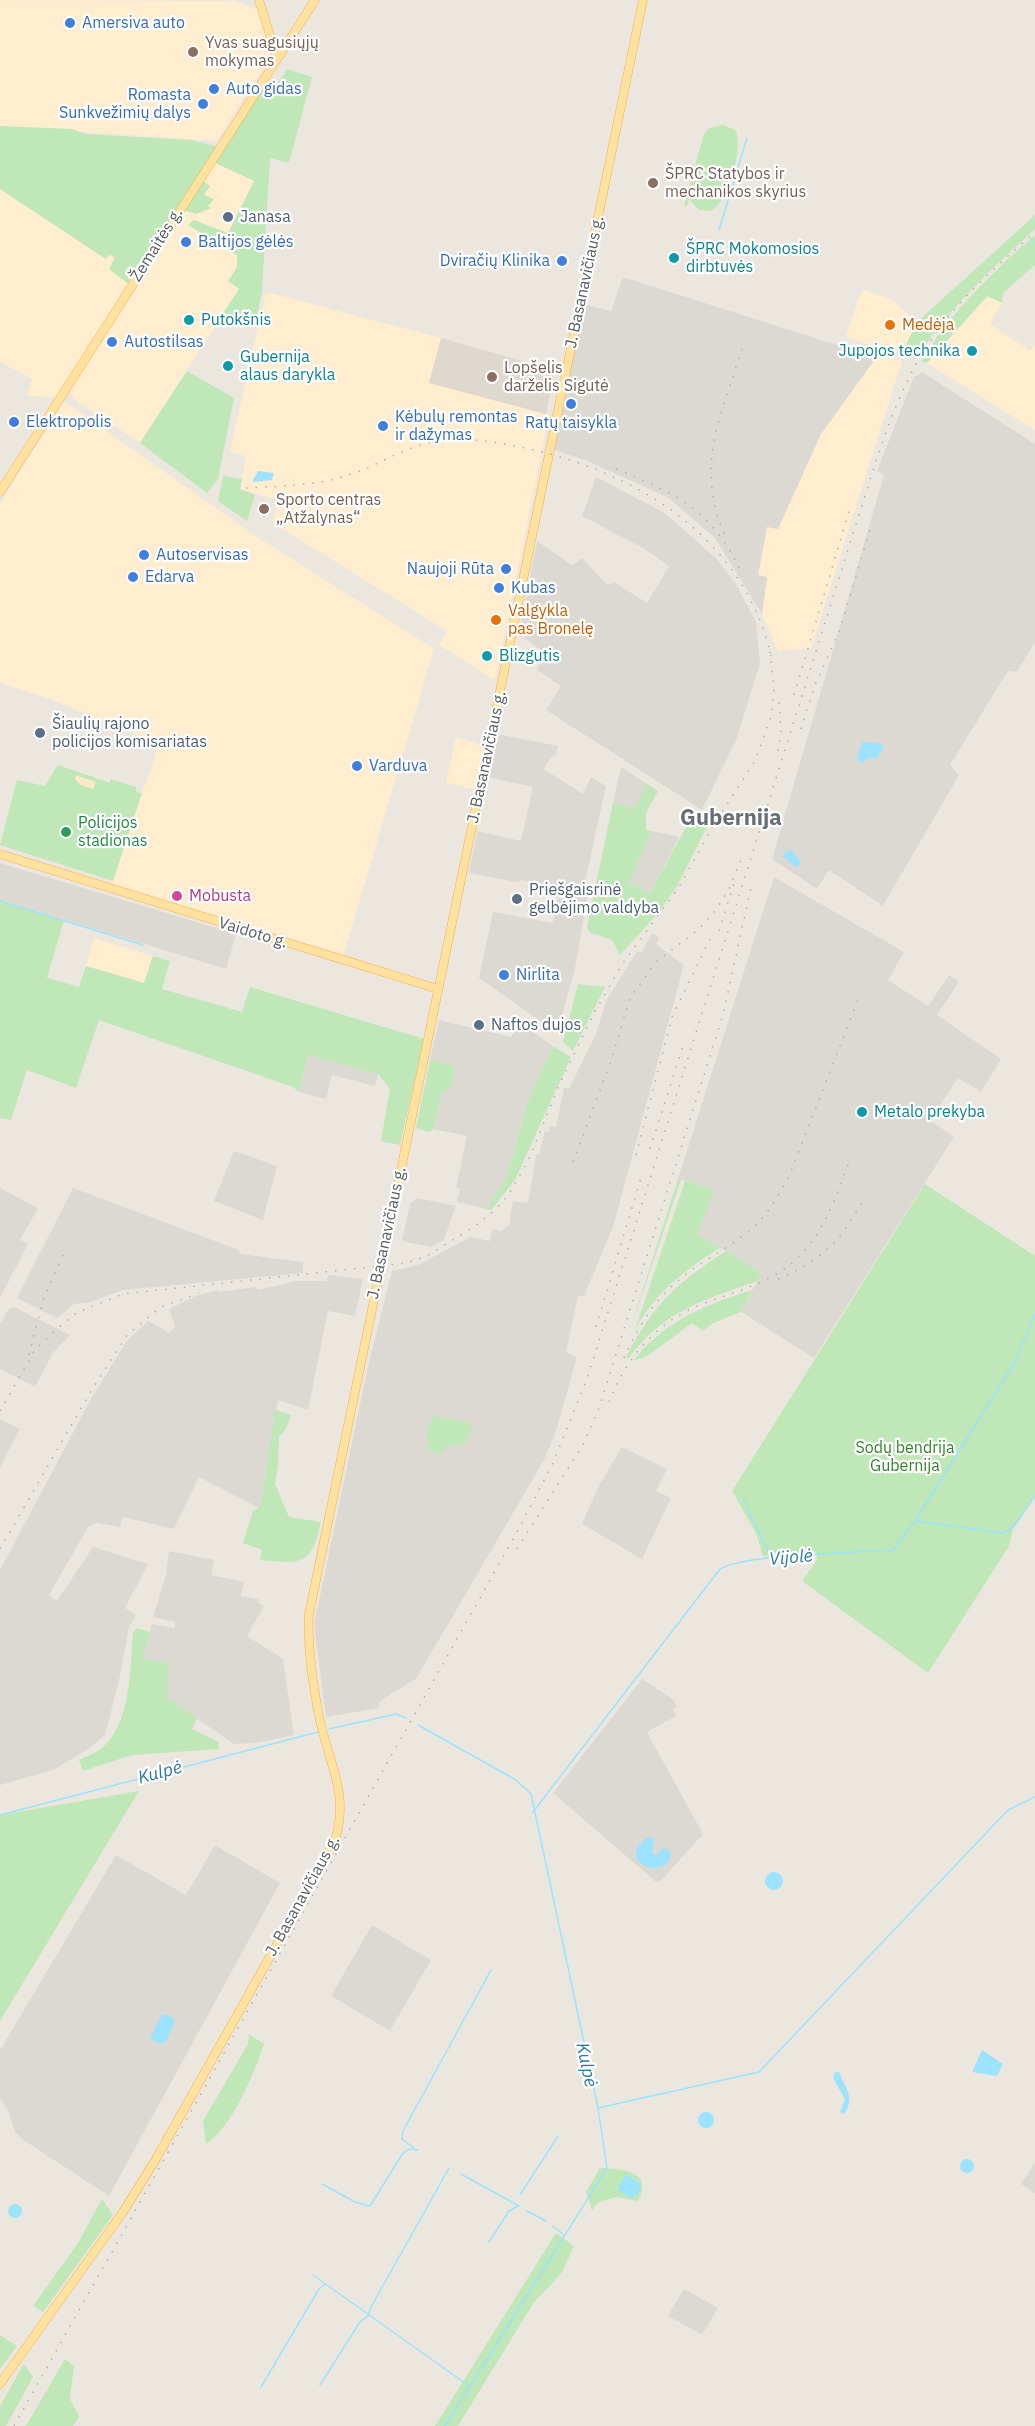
<!DOCTYPE html>
<meta charset="utf-8">
<style>
body{margin:0}
canvas{display:block;background:#ece7de}
</style>
<canvas width="1035" height="2426"></canvas>
<script>
const context = document.querySelector('canvas').getContext('2d');
context.lineJoin = 'round';
function fill(path, color) {
  context.fillStyle = color;
  context.fill(path, 'evenodd');
}
function stroke(path, color, width, dash) {
  context.strokeStyle = color;
  context.lineWidth = width;
  context.lineCap = dash ? 'butt' : 'round';
  context.setLineDash(dash || []);
  context.stroke(path);
}
function drawText(font, color, halo, rows, align = 'center') {
  context.font = font + ' "IBM Plex Sans",sans-serif';
  context.lineWidth = 4.5;
  context.setLineDash([]);
  context.textBaseline = 'middle';
  context.strokeStyle = halo;
  context.fillStyle = color;
  for (const [text, x, y, turn = 0] of rows) {
    context.save();
    context.translate(x, y);
    context.rotate((+turn || 0) * Math.PI / 180);
    context.textAlign = isNaN(turn) ? turn : align;
    if (halo) context.strokeText(text, 0, 0);
    context.fillText(text, 0, 0);
    context.restore();
  }
}
fill(new Path2D(`
 M0 0 234 1 259 10 271 56 216 141 0 126Z
 M213 162 255 181 228 234 194 220 188 225 237 255 239 289 140 443 74 399 70 390Z
 M0 189 105 259 109 254 115 258 131 286 60 398 27 396 32 379 0 362Z
 M864 290 891 299 917 322 904 349 895 352 846 337 859 296Z
 M270 293 441 338 430 383 549 415 496 677 493 679 439 645 447 631 273 523 278 500 240 489 246 456 230 452 265 296Z
 M989 295 1002 303 990 324 1030 351 1035 344V430L927 363Z
 M878 355 902 361 811 648 778 651 762 614 767 577 758 576 767 527 778 529 821 434Z
 M64 401 257 537 434 649 342 960 111 889 130 825 153 763 157 748 156 742 47 698 0 683V504Z
 M456 737 488 747 480 790 446 783Z
 M94 938 153 956 144 983 86 966Z`), '#ffedd0');
fill(new Path2D(`
 M623 277 840 346 878 355 821 434 778 529 767 527 758 575 767 577 762 614 715 538 669 498 585 460 554 450 584 304 611 311Z
 M922 372 1035 444V642L1017 672 1008 671 950 765 959 775 883 906 829 870 817 889 772 859 884 475 877 471 914 377Z
 M596 477 665 513 718 560 737 586 756 622 760 664 736 740 702 810 546 710 561 686 537 670 545 653 519 634 537 541 572 565 582 558 607 585 614 582 647 603 669 566 643 548 582 516Z
 M496 734 558 746 556 755 551 757 544 769 583 794 591 777 606 786 582 896 587 897 575 969 557 1033 479 978 493 912 553 923 558 898 570 901 572 895 522 880 517 882 469 873 477 831 521 841 533 787 487 777Z
 M621 767 646 783 637 810 613 803Z
 M652 831 679 837 650 893 629 883Z
 M0 863 236 934 226 969 0 900Z
 M774 877 904 952 888 980 928 1006 949 975 959 982 937 1015 1001 1059 981 1092 958 1078 930 1120 954 1137 814 1358 741 1312 761 1273 697 1234 713 1189 678 1179Z
 M652 933 659 938 656 944 684 965 613 1227 584 1296H578L566 1352 577 1357 556 1431 544 1460 416 1679 380 1701 379 1708 326 1717 314 1625 368 1366 392 1271 418 1265 470 1237 490 1241 492 1229 501 1231 509 1225 513 1201 528 1203 536 1155H539L545 1131 549 1132 550 1126 556 1127 564 1088 569 1089 596 1034 606 1001 637 951 641 953Z
 M439 1020 511 1037 522 1024 553 1046 526 1106 508 1174 487 1209 457 1202 460 1189 456 1188 467 1136 433 1129 442 1089 455 1067 430 1060Z
 M308 1055 378 1074 375 1086 332 1075 326 1099 299 1092Z
 M234 1151 277 1166 263 1220 214 1201Z
 M0 1188 38 1208 20 1240 28 1244 0 1298Z
 M73 1188 239 1250 240 1254 303 1262V1273L123 1290 91 1302 74 1304 57 1318 17 1298Z
 M417 1198 456 1206 444 1240 431 1247 402 1241 410 1204Z
 M328 1275 363 1279 355 1316 328 1311 308 1410 278 1400 261 1509 199 1477 174 1529 122 1517 120 1527 97 1523 88 1527 49 1595 57 1601 93 1547 148 1564 125 1608 136 1615 129 1627 119 1681 105 1735 87 1750 53 1770 0 1785V1570L92 1397 126 1342 148 1321 170 1333 175 1326 169 1309 195 1296 218 1290 219 1292 255 1287 258 1290 296 1281H327Z
 M14 1307 70 1335 53 1353 35 1387 0 1369V1324L9 1308Z
 M0 1419 20 1429 0 1467Z
 M622 1447 667 1469 656 1491 671 1498 642 1559 582 1524 598 1487Z
 M169 1551 214 1560 211 1575 244 1582 241 1596 259 1599 258 1603 264 1606 247 1636 283 1659 294 1735 255 1743 234 1744 167 1698V1691L143 1658 152 1624 174 1628 175 1622 153 1617 166 1575Z
 M642 1679 673 1699 677 1706 673 1709 676 1716 647 1732 703 1834 660 1882H656L553 1793Z
 M215 1845 280 1883 109 2196 22 2139 15 2132 8 2110 0 2098V2050L116 1855 186 1895Z
 M372 1925 431 1960 390 2031 331 1996Z
 M1035 2162V2193L1021 2184Z
 M684 2289 718 2308 702 2335 668 2316Z`), '#dcd9d3');
fill(new Path2D(`
 M441 338 555 370 546 414 429 383Z`), '#ded8cf');
fill(new Path2D(`
 M287 69 312 77 289 163 270 158 262 291 255 326 222 315 239 289 228 281 237 267V255L188 225 194 220 228 233 254 181 213 162 264 83 275 87Z
 M723 125 735 130C745 144 727 205 711 211L699 210 689 199 687 206 684 205 704 134 709 128Z
 M0 126 72 129 85 134 191 140 219 147 131 286 109 269 115 257 109 255 106 259 0 189Z
 M202 180 210 186 204 195 214 199 208 206 211 208 196 214 182 210Z
 M1035 215V229C990 270 949 308 916 359L904 349 917 322Z
 M1035 235V265L1003 293 1002 303 987 296 927 363 921 361C952 311 991 274 1035 235Z
 M187 371 234 398 218 479 207 493 140 443Z
 M223 476 242 479 240 489 255 495 247 521 218 501Z
 M58 765 110 783 111 779 136 787V792L142 793 113 881 0 845 17 780 45 786Z
 M646 783 658 791 646 813V830L652 831 629 883 650 893 693 814 709 823 677 886 658 913 620 955 612 940 589 932 587 927 613 803 636 809Z
 M0 900 64 920 47 978 79 987 86 966 144 983 153 956 170 961 162 989 242 1012 250 987 424 1039 400 1145 381 1141 390 1089 378 1074 308 1055 299 1092 293 1087 99 1020 76 1088 27 1070 11 1120 0 1118Z
 M578 984 605 987 573 1051 563 1042Z
 M553 1046 571 1057 515 1180 491 1210 487 1209 508 1174 526 1106Z
 M430 1060 455 1066 450 1090H442L433 1129 430 1132 416 1128Z
 M678 1179 681 1180 629 1333Z
 M685 1181 714 1189 697 1234 720 1248C684 1270 655 1293 635 1330Z
 M925 1184 1035 1256V1496L1013 1528 1009 1546 928 1673 802 1581 817 1560 816 1552 763 1556 756 1533 732 1491Z
 M726 1251 761 1273 757 1281C704 1300 663 1311 628 1359L626 1357C654 1304 675 1284 726 1251Z
 M752 1290 741 1312 713 1323 703 1331 692 1323 649 1355 633 1361C664 1321 705 1305 752 1290Z
 M275 1410 291 1415 286 1429 279 1437 278 1466 275 1484 289 1517 321 1522C311 1566 302 1564 260 1560L262 1550 243 1543 253 1511 261 1506Z
 M434 1416 466 1422 472 1426 465 1444 446 1446 443 1453 431 1452C424 1436 425 1431 434 1416Z
 M137 1628 150 1632 143 1658 168 1664 167 1698 197 1718 192 1729 219 1742V1749L132 1755 83 1771 79 1760C87 1756 98 1752 104 1746 131 1721 130 1668 133 1633Z
 M139 1791 0 2021V1815Z
 M249 2034 264 2044C254 2074 232 2127 206 2144L203 2121 248 2044Z
 M600 2168C620 2169 655 2170 638 2201L616 2197 597 2203 592 2211 586 2192Z
 M102 2199 113 2215 43 2312 33 2306 78 2243Z
 M556 2233 574 2246 561 2274 534 2302 458 2426H435Z
 M0 2335 17 2346 0 2369Z
 M65 2359 74 2366 70 2399 79 2417 73 2426H26Z
 M24 2364 33 2377 6 2426H0V2406Z`), '#bfe7b7');
fill(new Path2D(`
 M76 775 96 782 93 789 81 785 75 779Z`), '#fde8c8');
fill(new Path2D(`
 M258 471 274 473 272 480 252 482Z
 M862 742 878 743 884 746 877 759 871 757 862 763 857 759Z
 M790 849 801 862 797 868 782 856Z
 M651 1837 654 1840 652 1854 656 1855 664 1847 671 1853 669 1862C656 1871 647 1871 636 1858V1849L646 1838Z
 M765 1881a9 9 0 1 1 18 0a9 9 0 1 1-18 0Z
 M166 2014 175 2020 166 2042 160 2044 150 2038 162 2015Z
 M982 2050 1003 2064 997 2076 972 2072Z
 M835 2072H839C845 2088 856 2098 844 2114L840 2112 845 2099 833 2078Z
 M698 2120a8 8 0 1 1 16 0a8 8 0 1 1-16 0Z
 M960 2166a7 7 0 1 1 14 0a7 7 0 1 1-14 0Z
 M626 2174 641 2185 638 2194 631 2198 617 2189Z
 M8 2211a7 7 0 1 1 14 0a7 7 0 1 1-14 0Z`), '#9be3ff');
stroke(new Path2D(`
 M719 230 747 138
 M0 901 143 945
 M743 1499 771 1558
 M917 1521 1002 1533 1013 1528 1035 1496
 M418 1725 516 1780 531 1794 598 2108 607 2168 445 2426
 M329 1729 396 1714 406 1718
 M533 1812 720 1569C747 1553 857 1553 893 1550L915 1521 1015 1362 1035 1314
 M0 1815 318 1732
 M598 2108 759 2072 1008 1810 1035 1797
 M414 2148 402 2139 403 2131 491 1970
 M461 2174 519 2206
 M322 2184 355 2202 370 2206 403 2153 409 2149 418 2150
 M520 2195 558 2136
 M527 2211 546 2221
 M552 2226 563 2234
 M489 2242 509 2211 518 2206
 M313 2275 469 2386
 M320 2385 360 2322 368 2316 371 2307 449 2168
 M261 2387 319 2289 325 2284`), '#9be3ff', 1.5);
const major = new Path2D(`
 M259 0 277 58
 M0 492 315 0
 M0 854 438 989
 M0 2384 123 2212 156 2159 334 1843C350 1797 330 1765 320 1721 313 1686 307 1649 309 1614L643 0`);
stroke(major, '#fcad47', 9);
stroke(major, '#ffe1a0', 8);
stroke(new Path2D(`
 M616 469C677 494 712 510 741 572
 M246 488C280 486 313 486 346 476 378 466 404 446 439 441 468 437 496 442 525 448 636 471 745 539 771 656
 M724 534C695 465 721 415 742 349
 M794 695 850 508
 M801 729 815 685 840 629 872 523
 M778 751 781 731 779 700
 M719 931 734 883
 M650 1149 683 1046
 M636 1155 672 1017 710 939
 M573 1162 611 1061 630 998 656 962 699 929 715 911 728 891 741 860
 M778 1279C822 1260 840 1242 863 1200
 M596 1327 641 1178
 M29 1355 43 1300 63 1255
 M624 1358C636 1332 650 1306 672 1286 695 1264 726 1251 750 1230 768 1215 779 1195 790 1174L859 997
 M609 1402C627 1356 658 1320 705 1303 734 1292 767 1284 792 1263 824 1236 835 1198 850 1160
 M0 1411 35 1350 57 1329 76 1313 123 1294 406 1263 425 1257 475 1226 495 1210 509 1194 528 1161 560 1083 594 1013 623 963 679 887 713 826 755 761 772 714 774 687 770 650
 M0 1549 91 1391 127 1335 161 1307 199 1293
 M517 1549 583 1445 599 1408 723 1015 752 883
 M14 2426 516 1534 553 1463 587 1379 857 521C878 456 896 388 936 333 964 294 999 264 1035 232`), '#afb0b1', 1.5, [1.5, 8]);
for (const [x, y, r, color] of [
 [70,23,6,"#3f7fe0"],
 [193,52,6,"#8d6e63"],
 [214,89,6,"#3f7fe0"],
 [203,104,6,"#3f7fe0"],
 [653,183,6,"#8d6e63"],
 [228,217,6,"#5c6f8a"],
 [186,242,6,"#3f7fe0"],
 [674,258,6,"#0f9aa8"],
 [562,261,6,"#3f7fe0"],
 [189,320,6,"#0f9aa8"],
 [890,325,6,"#e8710a"],
 [112,342,6,"#3f7fe0"],
 [972,351,6,"#0f9aa8"],
 [228,366,6,"#0f9aa8"],
 [492,377,6,"#8d6e63"],
 [571,404,6,"#3f7fe0"],
 [14,422,6,"#3f7fe0"],
 [383,426,6,"#3f7fe0"],
 [264,509,6,"#8d6e63"],
 [144,555,6,"#3f7fe0"],
 [506,569,6,"#3f7fe0"],
 [133,577,6,"#3f7fe0"],
 [499,588,6,"#3f7fe0"],
 [496,620,6,"#e8710a"],
 [487,656,6,"#0f9aa8"],
 [40,733,6,"#5c6f8a"],
 [357,766,6,"#3f7fe0"],
 [66,832,6,"#2e9e5b"],
 [177,896,6,"#d1479c"],
 [517,899,6,"#5c6f8a"],
 [504,975,6,"#3f7fe0"],
 [479,1025,6,"#5c6f8a"],
 [862,1112,6,"#0f9aa8"]
]) {
  const dot = new Path2D();
  dot.arc(x, y, r, 0, 2 * Math.PI);
  context.fillStyle = color;
  context.fill(dot);
  stroke(dot, '#fff', 2);
}
drawText('16px', '#366cbe', '#fff', [
 ["Amersiva auto",82,23],
 ["Auto gidas",226,89],
 ["Romasta",191,95,"right"],
 ["Sunkvežimių dalys",191,113,"right"],
 ["Baltijos gėlės",198,242],
 ["Dviračių Klinika",550,261,"right"],
 ["Autostilsas",124,342],
 ["Kėbulų remontas",395,417],
 ["ir dažymas",395,435],
 ["Elektropolis",26,422],
 ["Ratų taisykla",571,423,"center"],
 ["Autoservisas",156,555],
 ["Naujoji Rūta",494,569,"right"],
 ["Edarva",145,577],
 ["Kubas",511,588],
 ["Varduva",369,766],
 ["Nirlita",516,975]
], 'left');
drawText('16px', '#785e54', '#fff', [
 ["Yvas suagusiųjų",205,43],
 ["mokymas",205,61],
 ["ŠPRC Statybos ir",665,174],
 ["mechanikos skyrius",665,192],
 ["Lopšelis",504,368],
 ["darželis Sigutė",504,386],
 ["Sporto centras",276,500],
 ["„Atžalynas“",276,518]
], 'left');
drawText('16px', '#4e5e75', '#fff', [
 ["Janasa",240,217],
 ["Šiaulių rajono",52,724],
 ["policijos komisariatas",52,742],
 ["Priešgaisrinė",529,890],
 ["gelbėjimo valdyba",529,908],
 ["Naftos dujos",491,1025]
], 'left');
drawText('16px', '#575d61', '#fff', [
 ["Žemaitės g.",157,245,-58],
 ["J. Basanavičiaus g.",585,282,-78],
 ["J. Basanavičiaus g.",487,757,-78],
 ["Vaidoto g.",253,933,17],
 ["J. Basanavičiaus g.",387,1233,-78],
 ["J. Basanavičiaus g.",303,1896,-61]
]);
drawText('16px', '#0d838f', '#fff', [
 ["ŠPRC Mokomosios",686,249],
 ["dirbtuvės",686,267],
 ["Putokšnis",201,320],
 ["Jupojos technika",960,351,"right"],
 ["Gubernija",240,357],
 ["alaus darykla",240,375],
 ["Blizgutis",499,656],
 ["Metalo prekyba",874,1112]
], 'left');
drawText('16px', '#c56008', '#fff', [
 ["Medėja",902,325],
 ["Valgykla",508,611],
 ["pas Bronelę",508,629]
], 'left');
drawText('16px', '#27864d', '#fff', [
 ["Policijos",78,823],
 ["stadionas",78,841]
], 'left');
drawText('16px', '#b23c85', '#fff', [
 ["Mobusta",189,896]
], 'left');
drawText('16px', '#36832d', '#fff', [
 ["Sodų bendrija",905,1448],
 ["Gubernija",905,1466]
]);
drawText('italic 18px', '#2f7ba5', '#fff', [
 ["Vijolė",791,1558,-5],
 ["Kulpė",160,1773,-15],
 ["Kulpė",586,2065,78]
]);
drawText('bold 22px', '#686f73', '#fff', [
 ["Gubernija",731,819]
]);
</script>
